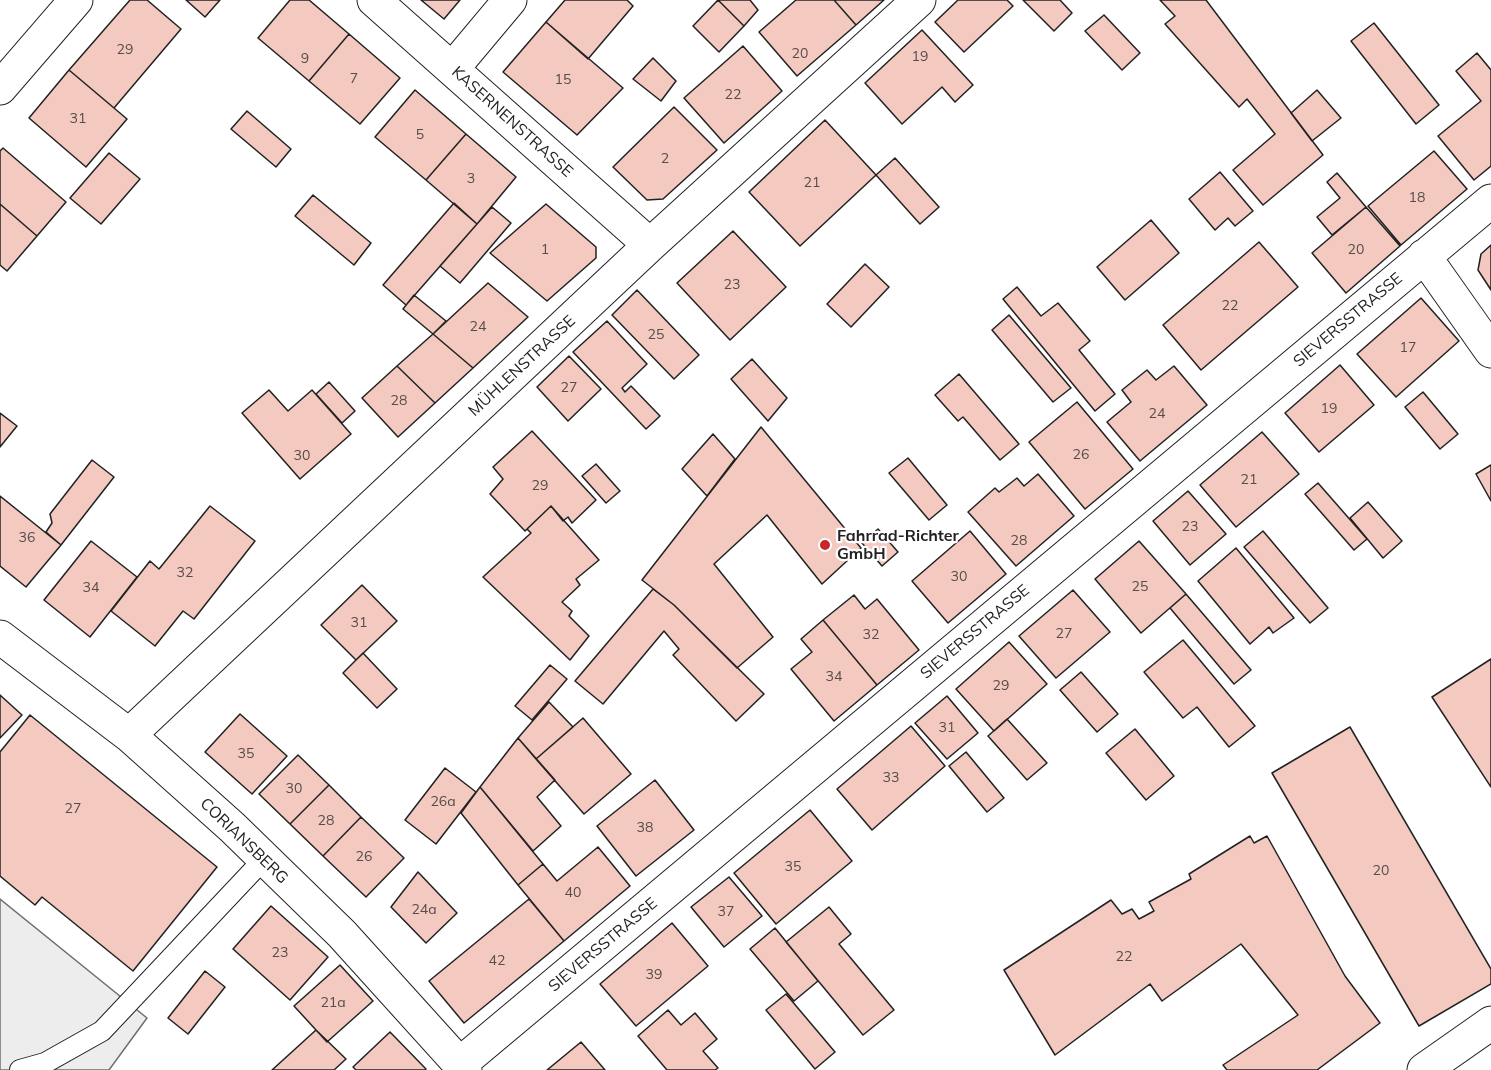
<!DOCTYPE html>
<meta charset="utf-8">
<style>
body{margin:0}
canvas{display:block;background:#fff}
</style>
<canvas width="1491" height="1070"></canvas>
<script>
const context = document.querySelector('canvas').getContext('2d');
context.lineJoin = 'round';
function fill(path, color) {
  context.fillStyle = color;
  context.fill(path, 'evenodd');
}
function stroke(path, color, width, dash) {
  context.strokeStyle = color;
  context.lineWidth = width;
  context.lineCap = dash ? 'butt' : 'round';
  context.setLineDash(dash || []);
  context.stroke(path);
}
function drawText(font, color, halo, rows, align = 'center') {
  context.font = font + ' Mulish,sans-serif';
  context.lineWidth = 4.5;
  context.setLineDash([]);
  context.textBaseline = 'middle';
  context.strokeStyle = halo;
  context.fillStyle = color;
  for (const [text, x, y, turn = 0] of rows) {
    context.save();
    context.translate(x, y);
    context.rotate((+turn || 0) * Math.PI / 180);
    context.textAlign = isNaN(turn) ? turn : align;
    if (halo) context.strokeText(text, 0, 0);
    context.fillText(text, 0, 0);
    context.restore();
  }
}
const parking = new Path2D(`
 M0 899 147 1018 109 1070H0Z`);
fill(parking, '#ededed');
stroke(parking, '#6f6f6f', 1.5);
const building = new Path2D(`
 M130 0H147L181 29 114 108 69 70Z
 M186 0H220L205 17Z
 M290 0H309L349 34 309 81 258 38Z
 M421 0H460L444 19Z
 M565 0H627L633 6 588 59 546 22Z
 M718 0 744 26 719 52 693 26Z
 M718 0H750L758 10 744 26Z
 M796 0H834L856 25 797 76 759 32Z
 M834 0H884L856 25Z
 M958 0H1007L1013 6 964 52 935 22Z
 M1023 0H1060L1072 13 1054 31Z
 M1160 0H1206L1323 155 1263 205 1233 170 1275 134 1247 99 1239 107 1165 24 1175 16Z
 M1104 15 1140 53 1122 70 1085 31Z
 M546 22 623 88 577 135 503 72Z
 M1374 23 1439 105 1416 124 1351 41Z
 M922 30 973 85 955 102 942 87 902 124 865 83Z
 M349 34 400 78 360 124 309 81Z
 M743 46 782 91 724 143 684 98Z
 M1477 53 1491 70V166L1474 180 1438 136 1481 101 1456 71Z
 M653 58 676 81 661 101 633 79Z
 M69 70 127 119 86 167 29 118Z
 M415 90 466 134 426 180 375 137Z
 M1317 90 1341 118 1312 141 1291 113Z
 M674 107 717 150 663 199 647 200 613 167Z
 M247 111 291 149 276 167 231 129Z
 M825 120 876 175 800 246 749 192Z
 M466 134 516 177 477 224 426 180Z
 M3 148 66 202 37 236 0 204V151Z
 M1434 151 1467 189 1401 245 1368 206Z
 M109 153 140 179 101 224 70 198Z
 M895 158 939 207 920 224 876 175Z
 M1220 172 1253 211 1235 226 1228 218 1215 230 1189 199Z
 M1337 173 1366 207 1332 235 1317 217 1340 198 1327 182Z
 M313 195 371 243 354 265 295 216Z
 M454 203 477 224 406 305 383 285Z
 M0 204 37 236 7 271 0 265Z
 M546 204 596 247V258L547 301 490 253Z
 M492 207 511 223 460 283 440 266Z
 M1366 207 1400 246 1346 293 1312 253Z
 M1151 220 1179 253 1125 300 1097 267Z
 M733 231 786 287 730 340 677 283Z
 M1259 242 1298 287 1201 370 1163 325Z
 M1491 245V290L1478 270 1481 254Z
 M865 264 889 287 851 327 827 304Z
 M488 283 528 317 473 368 433 334Z
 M1017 287 1041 316 1058 303 1090 341 1079 350 1115 394 1095 411 1003 299Z
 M637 290 699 355 674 379 612 315Z
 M414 295 446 321 433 334 403 309Z
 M1421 298 1459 341 1396 397 1357 354Z
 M1009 315 1071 388 1053 402 992 330Z
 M607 321 647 364 622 388 625 392 631 386 660 416 646 429 573 352Z
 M433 334 473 368 435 403 397 366Z
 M569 356 601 389 568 421 537 387Z
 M752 359 787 398 768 421 731 379Z
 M1340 365 1374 405 1319 452 1285 413Z
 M397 366 435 403 398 437 362 398Z
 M1174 366 1207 405 1140 461 1107 422 1131 402 1122 390 1147 370 1156 380Z
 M959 374 1019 444 1000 460 963 417 958 421 935 395Z
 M329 382 355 411 342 423 316 394Z
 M269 390 288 411 312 390 351 434 300 479 242 413Z
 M1423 392 1458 434 1440 449 1405 407Z
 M1077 402 1133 469 1085 509 1029 442Z
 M0 413 17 426 0 447Z
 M761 427 861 548 822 584 767 515 714 564 773 637 737 668 674 605 642 580Z
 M532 431 596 500 572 523 568 517 563 521 551 506 525 531 490 494 503 479 493 467Z
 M1262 432 1299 474 1236 527 1200 485Z
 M713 434 735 459 707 496 682 469Z
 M908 458 947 505 929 520 889 473Z
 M92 460 114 477 61 545 46 532 52 523 50 514Z
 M596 464 620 491 606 503 582 476Z
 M1491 465V501L1476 474Z
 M1038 474 1074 516 1016 566 968 512 995 488 999 492 1017 478 1024 486Z
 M1318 483 1367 539 1354 550 1305 494Z
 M1188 491 1226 534 1190 565 1153 521Z
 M0 496 61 545 26 587 0 566Z
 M1368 502 1402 541 1383 558 1350 518Z
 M210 506 255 541 194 619 183 611 155 646 111 611 150 561 159 569Z
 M551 506 599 560 576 579 580 585 562 602 572 611 569 616 589 636 570 660 483 577 531 533 527 529Z
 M878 529 898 552 882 566 862 543Z
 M970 531 1006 574 948 623 912 581Z
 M1263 531 1328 608 1310 623 1244 547Z
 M91 541 137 577 90 637 44 600Z
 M1139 541 1186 594 1141 633 1095 579Z
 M1236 548 1294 618 1273 633 1269 627 1250 644 1198 581Z
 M362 585 397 621 356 660 321 625Z
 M653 589 674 605 764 694 736 721 673 655 679 649 664 631 603 704 575 681Z
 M1073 590 1110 632 1056 678 1019 636Z
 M1186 594 1251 670 1234 684 1170 608Z
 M854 595 865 609 877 599 919 650 877 685 823 620Z
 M823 620 877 685 834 721 791 669 812 652 801 639Z
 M1183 640 1255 726 1229 747 1197 707 1183 718 1144 672Z
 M1009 642 1047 684 994 731 956 689Z
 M363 653 397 689 377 708 343 673Z
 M1491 659V787L1432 697Z
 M550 665 567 679 532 720 515 706Z
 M1081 672 1118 714 1097 732 1060 690Z
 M0 695 22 715 0 738Z
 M947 696 978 733 947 759 915 723Z
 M549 702 573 727 536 759 518 738Z
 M240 714 287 756 252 794 205 752Z
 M30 715 217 867 133 971 42 897 35 905 0 876V752Z
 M583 718 631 774 584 814 536 759Z
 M1007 719 1047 763 1027 780 988 736Z
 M911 726 945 766 872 830 837 789Z
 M1350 727 1491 969V984L1419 1026 1272 773Z
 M1135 729 1174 776 1146 800 1106 753Z
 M518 738 555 780 537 797 561 826 533 851 480 787Z
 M966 752 1004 798 987 812 949 766Z
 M298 755 329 785 290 824 259 794Z
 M445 768 476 792 436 844 405 820Z
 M655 780 694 830 636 876 597 826Z
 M329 785 361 817 323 856 290 824Z
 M480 787 543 864 518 885 461 813Z
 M810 810 852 861 776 924 734 873Z
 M361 817 404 858 366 897 323 856Z
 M1250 836 1254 843 1267 836 1345 976 1380 1023 1317 1070H1227L1223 1065 1298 1015 1241 944 1162 1001 1150 984 1055 1055 1004 970 1111 900 1122 914 1132 909 1139 919 1154 911 1149 902 1191 879 1189 874Z
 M598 847 630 886 564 941 518 885 543 864 557 881Z
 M418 872 457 913 426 943 391 907Z
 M729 877 762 916 724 947 691 907Z
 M529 899 564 941 464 1023 429 981Z
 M271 906 328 957 290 1000 233 949Z
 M829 907 851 934 839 944 894 1010 863 1035 786 942Z
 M672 923 708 966 636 1026 600 984Z
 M775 928 818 981 794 1001 750 949Z
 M340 965 373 1001 327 1042 294 1006Z
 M205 971 225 987 188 1034 168 1018Z
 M786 994 835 1052 815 1069 766 1010Z
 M668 1010 681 1025 695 1013 717 1039 703 1051 718 1068 715 1070H667L638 1036Z
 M316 1030 346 1059 334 1070H272Z
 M390 1032 426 1069 425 1070H356L353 1067Z
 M581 1042 605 1070H547Z`);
fill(building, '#f3c9c0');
stroke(building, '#222', 1.5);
const lane = new Path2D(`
 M20 1070 45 1063 102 1031 264 859`);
const street = new Path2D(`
 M374 0 650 245
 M453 68 510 0
 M1424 256 1491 351
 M0 637 129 735 232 827 342 934 465 1070
 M129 735 650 245 919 0
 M460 1064 1491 201`);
const secondary = new Path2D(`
 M0 88 76 0
 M1424 1070 1491 1023`);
stroke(lane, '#222', 22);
stroke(street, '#222', 35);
stroke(secondary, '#222', 35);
stroke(lane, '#fff', 20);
stroke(street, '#fff', 33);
stroke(secondary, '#fff', 33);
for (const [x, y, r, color] of [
 [825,545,6,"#c62828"]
]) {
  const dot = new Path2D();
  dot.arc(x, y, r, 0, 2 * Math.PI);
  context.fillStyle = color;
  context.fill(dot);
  stroke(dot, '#fff', 2);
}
drawText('14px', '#564c4a', null, [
 ["29",125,50],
 ["20",800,54],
 ["19",920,57],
 ["9",305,59],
 ["7",354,79],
 ["15",563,80],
 ["22",733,95],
 ["31",78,119],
 ["5",420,135],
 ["2",665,159],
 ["3",471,179],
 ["21",812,183],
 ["18",1417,198],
 ["1",545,250],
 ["20",1356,250],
 ["23",732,285],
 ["22",1230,306],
 ["24",478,327],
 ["25",656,335],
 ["17",1408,348],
 ["27",569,388],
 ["28",399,401],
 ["19",1329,409],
 ["24",1157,414],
 ["26",1081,455],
 ["30",302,456],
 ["21",1249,480],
 ["29",540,486],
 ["23",1190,527],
 ["36",27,538],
 ["28",1019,541],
 ["32",185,573],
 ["30",959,577],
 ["25",1140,587],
 ["34",91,588],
 ["31",359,623],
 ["27",1064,634],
 ["32",871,635],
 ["34",834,677],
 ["29",1001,686],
 ["31",947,728],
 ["35",246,754],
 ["33",891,778],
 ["30",294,789],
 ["26a",443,802],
 ["27",73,809],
 ["28",326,821],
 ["38",645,828],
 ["26",364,857],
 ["35",793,867],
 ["20",1381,871],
 ["40",573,893],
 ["24a",424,910],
 ["37",726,912],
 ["23",280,953],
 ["22",1124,957],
 ["42",497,961],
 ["39",654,975],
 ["21a",333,1003]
]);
drawText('16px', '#222', '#fff', [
 ["KASERNENSTRASSE",512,122,42],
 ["SIEVERSSTRASSE",1348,320,-40],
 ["MÜHLENSTRASSE",522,366,-43],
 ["SIEVERSSTRASSE",975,632,-40],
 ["CORIANSBERG",244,841,44],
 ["SIEVERSSTRASSE",603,945,-40]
]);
drawText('bold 16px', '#222', '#fff', [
 ["Fahrrad-Richter",837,536],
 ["GmbH",837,554]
], 'left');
</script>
